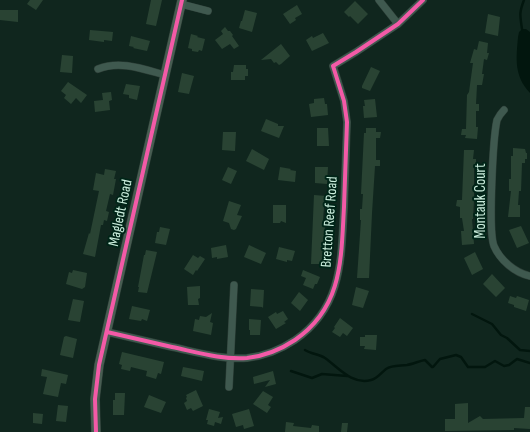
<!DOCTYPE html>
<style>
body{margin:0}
canvas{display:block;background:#10261e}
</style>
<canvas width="530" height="432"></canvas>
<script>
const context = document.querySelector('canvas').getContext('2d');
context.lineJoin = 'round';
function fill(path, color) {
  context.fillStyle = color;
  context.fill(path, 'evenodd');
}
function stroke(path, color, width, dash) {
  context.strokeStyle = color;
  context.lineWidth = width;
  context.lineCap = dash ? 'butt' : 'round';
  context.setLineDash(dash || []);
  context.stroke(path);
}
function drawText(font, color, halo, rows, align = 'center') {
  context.font = font + ' "Sofia Sans Condensed",sans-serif';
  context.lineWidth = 4;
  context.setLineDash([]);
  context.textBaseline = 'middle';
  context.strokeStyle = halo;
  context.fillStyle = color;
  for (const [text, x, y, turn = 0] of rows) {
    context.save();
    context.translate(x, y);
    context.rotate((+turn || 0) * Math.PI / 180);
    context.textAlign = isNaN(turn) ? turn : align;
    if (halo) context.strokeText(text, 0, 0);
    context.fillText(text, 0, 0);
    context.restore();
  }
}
fill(new Path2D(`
 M522 29H526L530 32V93C514 76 516 59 518 37L519 32Z`), '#02160e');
stroke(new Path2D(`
 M522 29C520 15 519 13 524 0
 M472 314 492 324 501 335 507 338 520 350 530 351
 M305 350C311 354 319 354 325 358 339 368 352 385 371 380 377 379 381 373 386 369 392 365 400 366 407 365 413 364 419 361 425 360L432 367H433L440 359 456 355 461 357 468 367H485L495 361 504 366 509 365 517 359 530 363
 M291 371 312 378 322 374 347 376`), '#02160e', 2.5);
fill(new Path2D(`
 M30 0H43L36 10 27 4Z
 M151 0H162L156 26 146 24Z
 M355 1 368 14 358 24 350 16 349 17 344 12Z
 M297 5 302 14 295 18 296 20 290 24 283 14Z
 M0 10H18V22L0 20Z
 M245 10 257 13 252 32 239 28 241 21H242Z
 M488 14 500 17 498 36 485 33Z
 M225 27 228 31H230L233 35 232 36 239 46 234 49 230 44 222 49 215 40 223 34 221 31Z
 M90 30 113 32 112 41 104 40V42L89 40Z
 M323 33 329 43 312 51 306 40 312 36 313 38Z
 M191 34 198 36 197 37 205 39 202 51 199 50 198 52 192 51V49L188 48Z
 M131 36 150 41 147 51 133 48 134 47 129 46Z
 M479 41 488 43 487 53H489L487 60 484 59 482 74H484L482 85H477L476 104H479V111H476V127H478L477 139 465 138 466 135H461L462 129H466L467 95 469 92 473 63H470L474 49 477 50Z
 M281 44 290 56 281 64 279 65 276 62 274 63 271 59 261 60Z
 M62 55 73 56 72 73 60 72Z
 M234 65H246V69H248V76H245V80H231V72H233Z
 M371 67 380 71 370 91 362 88V86Z
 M182 73 194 76 189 94 178 92Z
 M68 82 87 95 81 103 76 98 71 104 64 98 66 95 61 91Z
 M126 84 140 86 137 100 129 98V95L123 94Z
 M111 92 112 100 109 101 110 110 95 112 94 101 103 100 102 93Z
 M324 98 325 104H327L328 115 311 117 309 104 314 103V99Z
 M375 99 377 117 364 118 363 106H365L364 100Z
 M266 119 278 124V126H284L279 138 261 131Z
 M317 128H328L329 146H317Z
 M366 128H376V132H381L380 138H376V160H380V166H375L372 213 369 278H357L361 220H360V209H362L363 194H361L364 133H366Z
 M223 132H236L235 151 222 150Z
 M513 148 525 149 526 153H527V159H525V163H522L521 191H519L518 205H520V217H508L511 191H509V179H511V156H513Z
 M252 149 269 159 264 170 246 161Z
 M464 150H474L473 159H476V166H474V200L473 219H472L474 244 462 245 461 231H464L462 218H460V207L456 206 457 200H462Z
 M228 167 237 171 231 184 222 180Z
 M280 167 291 169 290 170 296 171 295 182 278 180Z
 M315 167H328L327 184 315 183Z
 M105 169 116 171 114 179H116L113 195 110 194 106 211 109 212 107 221 104 220 103 225H101L95 257 83 254 89 233 90 234 99 191 93 190 96 173 104 175Z
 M314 195 326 196V207H324L323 220H325L324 259H322L321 264H311Z
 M229 201 241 205 237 215 242 216 236 229 234 230 231 229 229 223 223 221Z
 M273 205H286V223L281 221 280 223H273Z
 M521 226 529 243 517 248 509 230Z
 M160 227 170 229 166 245 155 243 157 232H159Z
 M226 245 228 257 217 259V257L212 258 211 248Z
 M249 245 266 253 261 264 244 257Z
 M279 247 295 251 292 261 287 260V262L276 259Z
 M146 250 157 252 147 293 138 292 139 287H138L144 255H145Z
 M475 252 483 269 472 275 464 258Z
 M193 255 198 258 200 256 205 259 197 271 196 270 193 275 184 269Z
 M73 270 87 273 85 287 82 289 66 284 69 272 72 273Z
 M303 270 320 277 317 284H315L313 289 303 285 306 278 301 276Z
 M492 274 505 288 496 297 483 284Z
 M200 286V298L198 299 199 305H188L187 287Z
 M356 287 369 291 363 308 352 305Z
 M251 289 264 290 263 308 262 307 250 306Z
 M299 292 308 300 300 311 291 303Z
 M510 296 516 298 517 296 529 300 526 311 514 307V305L508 303Z
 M73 299 84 301 80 322 68 320Z
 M132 306 150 310 147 321 142 319 141 321 129 319Z
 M283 311 288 319 284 322 286 323 276 329 268 317 276 312 277 314Z
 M212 313 210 322 213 323 211 335 193 331 195 319 199 320 200 316 206 317Z
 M340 318 353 328 347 336 343 333 340 337 332 332 335 328 334 327Z
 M249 319 261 320 260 335H250V330H249Z
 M365 335H377L376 350 364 349 365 346H360V337H365Z
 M66 336 77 339 73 358 60 355 64 337Z
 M122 352 164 362 161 374 158 373 156 379 146 376 147 371 131 367 130 371 121 369 122 365 119 364Z
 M183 367 204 371 202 381 181 376Z
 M42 369 68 375 66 384 61 383 58 397 43 394 47 377 41 376Z
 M273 371 276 384 265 387 270 380 254 384 253 377Z
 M196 390 203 406 193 411 191 408 187 410 184 403 187 401 186 398 187 397 186 395Z
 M263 391 273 397 268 405 271 407 267 413 253 404Z
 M115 393H125L124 415H113V400H115Z
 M149 395 166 402 161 413 144 407Z
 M468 403V423L480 416 483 419 524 418 525 407H530V429L514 428V430L445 431V419H455V404Z
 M58 405 68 406 66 422 56 421Z
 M209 409 220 412 218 418 223 417 221 424 215 422 214 426 207 424 208 420H206Z
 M249 409 254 426 244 429 243 425 236 427 232 414Z
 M33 413 43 414 42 424 33 423Z
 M286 422 294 423 293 426 311 428 312 425 319 426V432H285Z
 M342 423H348L347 432H341Z`), '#294333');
const street = new Path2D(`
 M379 0 398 24
 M181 4 208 11
 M98 69C120 60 143 69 165 75
 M504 110C501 113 499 116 497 120 493 138 488 231 494 246 500 260 515 273 530 276
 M107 332C129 337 151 342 172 347 196 352 222 360 247 358 265 356 280 350 295 340 343 307 341 259 344 207 345 178 346 150 347 122L344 101 333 66 356 52 398 24 423 0
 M229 387 234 285`);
const secondary = new Path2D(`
 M96 432 95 399 99 365 182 0`);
stroke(street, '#2e3f38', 8);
stroke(secondary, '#2e3f38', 10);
stroke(street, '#3f594f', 7);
stroke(secondary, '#485d52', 9);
stroke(new Path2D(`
 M107 332C129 337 151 342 172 347 196 352 222 360 247 358 265 356 280 350 295 340 343 307 341 259 344 207 345 178 346 150 347 122L344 101 333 66 356 52 398 24 423 0
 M96 432 95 399 99 365 182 0`), '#f35aa7', 4);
drawText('15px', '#cbeedd', '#002518', [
 ["Montauk Court",481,201,-90],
 ["Magledt Road",121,213,-78],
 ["Bretton Reef Road",330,222,-86]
]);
</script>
